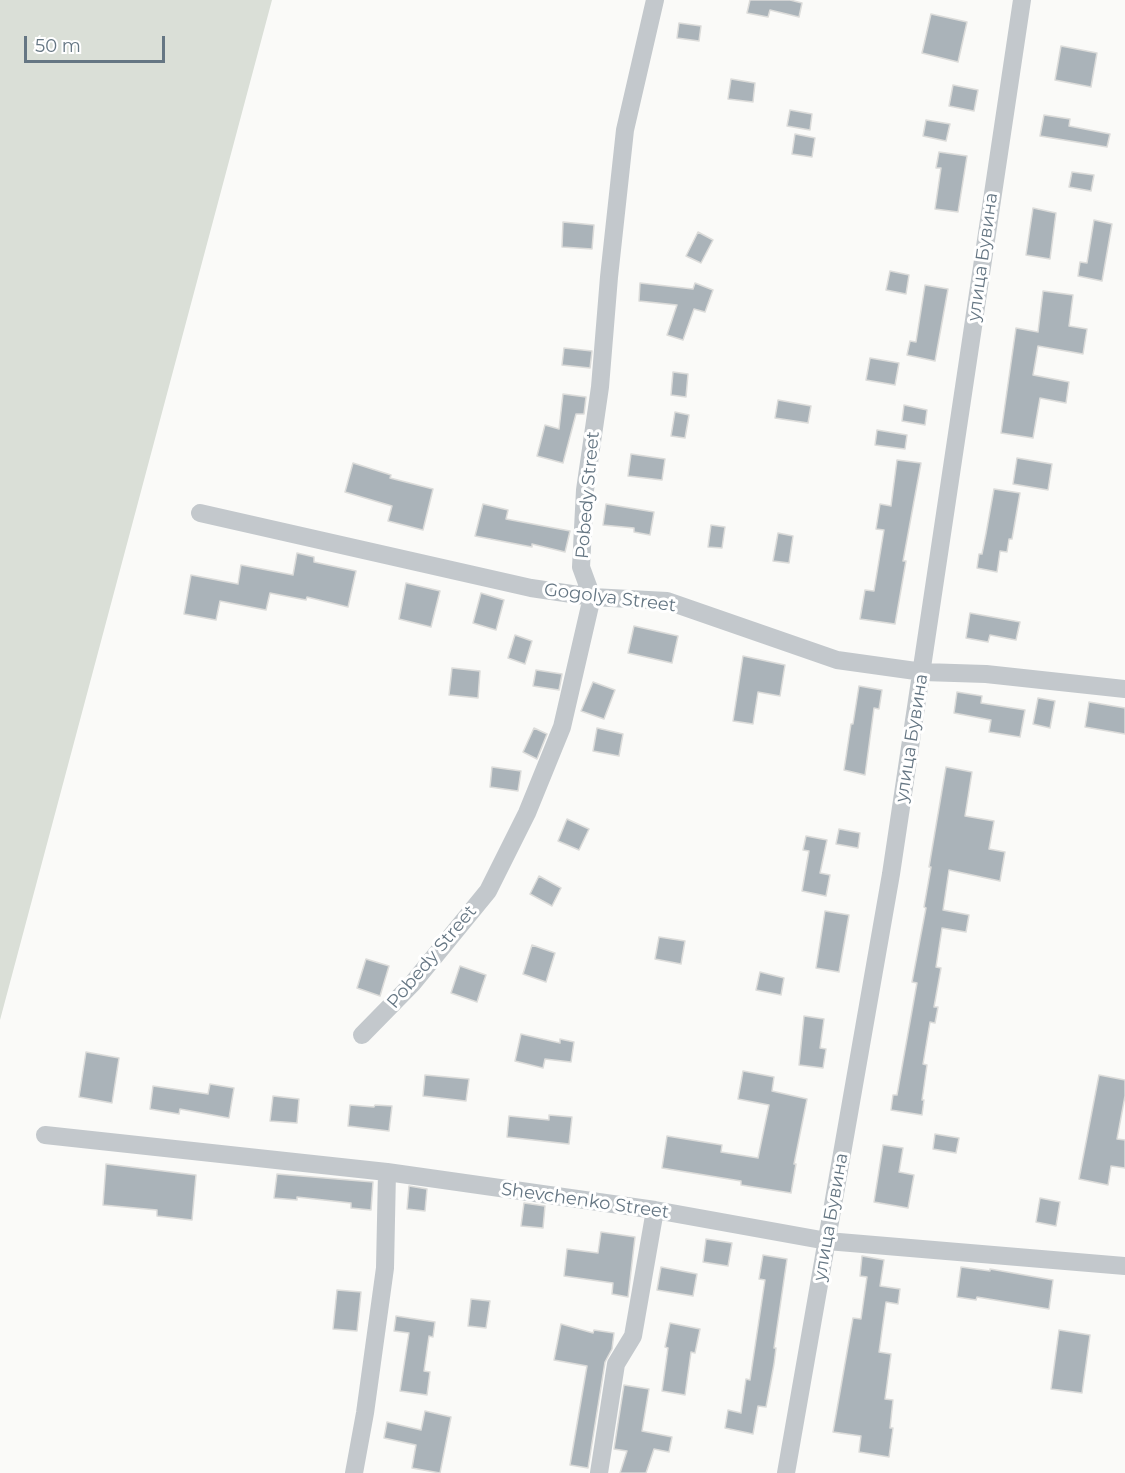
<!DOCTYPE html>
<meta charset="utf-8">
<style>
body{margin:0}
#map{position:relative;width:1125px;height:1473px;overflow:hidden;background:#fafaf8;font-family:Montserrat,sans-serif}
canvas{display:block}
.scale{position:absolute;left:24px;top:36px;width:141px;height:27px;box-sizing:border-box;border:3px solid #657683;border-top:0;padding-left:8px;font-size:18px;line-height:21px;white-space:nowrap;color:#657683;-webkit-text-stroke:4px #fff;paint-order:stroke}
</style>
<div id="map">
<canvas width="1125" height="1473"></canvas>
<div class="scale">50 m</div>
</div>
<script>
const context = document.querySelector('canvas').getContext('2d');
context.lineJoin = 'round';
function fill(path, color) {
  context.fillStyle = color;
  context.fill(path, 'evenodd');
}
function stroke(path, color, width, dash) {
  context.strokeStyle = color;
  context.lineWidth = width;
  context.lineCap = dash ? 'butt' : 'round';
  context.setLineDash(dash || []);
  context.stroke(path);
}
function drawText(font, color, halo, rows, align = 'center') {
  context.font = font + ' Montserrat,sans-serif';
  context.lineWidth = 6;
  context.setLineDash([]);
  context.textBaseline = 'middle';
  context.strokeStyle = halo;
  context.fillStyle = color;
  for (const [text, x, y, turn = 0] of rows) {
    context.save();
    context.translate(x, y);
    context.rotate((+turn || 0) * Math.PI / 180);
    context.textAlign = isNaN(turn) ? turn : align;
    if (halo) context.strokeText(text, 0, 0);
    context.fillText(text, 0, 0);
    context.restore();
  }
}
fill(new Path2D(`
 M0 0H272L0 1020Z`), '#dadfd7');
const building = new Path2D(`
 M750 0H790L802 3 799 17 770 10 768 17 747 13Z
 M931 14 967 22 958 62 922 53Z
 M679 23 701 26 699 41 677 38Z
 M1061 46 1097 53 1091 87 1055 80Z
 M731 79 755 83 753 102 728 99Z
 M953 85 978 90 974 111 949 106Z
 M790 110 812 114 810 130 787 126Z
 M1044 115 1070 119 1069 126 1110 134 1107 147 1040 136Z
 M926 120 950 124 946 141 923 136Z
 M795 134 815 138 812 157 792 154Z
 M939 152 967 156 958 212 935 209 941 168H936Z
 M1072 172 1094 175 1091 191 1069 187Z
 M1033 208 1056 213 1050 259 1026 255Z
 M1094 220 1112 224 1102 281 1078 276 1080 262 1087 263Z
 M563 222 594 225 592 249 562 247Z
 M698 232 713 240 701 263 686 256Z
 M890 271 909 275 906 294 886 290Z
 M640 283 693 289 695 283 713 290 705 312 694 309 683 340 667 335 677 305 639 301Z
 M925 285 948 289 935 361 907 355 910 341 916 342Z
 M1043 291 1073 295 1069 326 1087 329 1083 354 1038 346 1033 375 1069 382 1066 403 1040 398 1033 438 1001 433 1016 328 1038 332Z
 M564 348 592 351 590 368 562 365Z
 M870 358 899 363 895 385 866 380Z
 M673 372 688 374 686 397 671 395Z
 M563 394 586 397 584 414H576L563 463 537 456 545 425 559 429Z
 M778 400 811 406 808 423 775 418Z
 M904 405 927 410 925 425 902 421Z
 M675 412 689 415 685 438 671 436Z
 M877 430 907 435 905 449 875 445Z
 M631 454 665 459 662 480 628 476Z
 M1017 458 1052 464 1048 490 1013 484Z
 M897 460 921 463 903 561H906L895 624 860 619 865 590 874 591 884 530 876 529 880 504 891 506Z
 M353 463 391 475 390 478 433 489 423 530 388 521 392 506 345 492Z
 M994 489 1020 493 1012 539H1009L1007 552 1000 551 997 572 977 568 979 554H982L986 534Z
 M483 504 508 510 506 519 570 531 565 552 532 544V547L475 536Z
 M606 504 654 512 650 535 634 532V528L603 525Z
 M711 525 725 527 722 548 708 547Z
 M778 533 793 536 789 563 773 561Z
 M297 553 314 557V562L356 571 348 607 307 597 306 600 270 593 266 610 220 601 216 620 184 614 191 575 238 584 241 565 293 575Z
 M406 583 440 591 431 627 399 619Z
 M481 593 504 600 496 630 473 623Z
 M970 613 1020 622 1016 640 990 635 988 642 966 638Z
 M634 626 678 636 672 663 628 653Z
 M515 635 532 641 525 664 508 658Z
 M743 656 785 665 780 696 758 692 753 724 733 721Z
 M452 668 480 671 478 698 449 695Z
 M536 670 562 674 559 690 533 686Z
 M593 682 615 690 604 719 581 711Z
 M859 686 882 690 879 709 874 708 865 775 844 770 851 724H853Z
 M957 692 982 696 981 703 1025 710 1020 737 989 732 991 720 954 713Z
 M1038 698 1055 701 1050 728 1033 724Z
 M1089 702 1125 708V734L1085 727Z
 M534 728 547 734 537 759 523 752Z
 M597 728 623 734 619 756 593 751Z
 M492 767 521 771 518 791 490 787Z
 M946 767 972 772 965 816 994 821 989 849 1005 852 1000 881 949 870 943 910 969 915 966 932 942 928 936 967 941 968 934 1007H938L935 1023 930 1022 923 1064 927 1065 922 1100H924L922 1115 891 1110 893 1095H897L917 983 912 982 926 908 924 907 931 867H929Z
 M567 819 589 829 579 850 558 841Z
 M839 829 860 833 858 848 836 844Z
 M806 836 827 840 820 873 830 875 826 896 802 891 809 851 803 850Z
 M539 876 561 888 552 906 530 894Z
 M825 911 849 915 839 972 816 968Z
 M659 937 685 941 681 964 655 959Z
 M532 945 555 953 546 982 523 974Z
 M366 959 389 966 380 996 357 988Z
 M460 966 486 975 477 1002 451 993Z
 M760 972 784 978 781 995 756 990Z
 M804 1016 824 1019 820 1048 826 1049 823 1068 799 1065Z
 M521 1034 560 1043V1039L574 1042 571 1062 545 1059 543 1068 515 1061Z
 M86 1052 119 1058 112 1103 79 1097Z
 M743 1071 774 1077 772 1091 807 1099 794 1164H796L791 1193 741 1185V1181L662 1168 667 1136 722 1145 721 1152 758 1158 769 1105 738 1099Z
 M425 1075 469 1079 466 1101 423 1096Z
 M1099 1075 1125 1080V1096L1117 1139 1125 1140V1168L1111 1166 1108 1185 1079 1179Z
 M210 1084 234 1088 229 1118 180 1109 179 1114 150 1109 153 1086 208 1094Z
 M273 1096 299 1099 297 1123 270 1121Z
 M350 1105 374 1107 375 1105 392 1106 389 1131 348 1126Z
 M549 1115 572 1117 569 1144 507 1137 509 1116 549 1120Z
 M935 1134 959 1138 956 1153 933 1149Z
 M883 1145 903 1148 899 1172 914 1175 908 1208 874 1202Z
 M106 1164 196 1175 192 1220 157 1216V1210L103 1205Z
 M277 1174 373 1182 371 1210 351 1208V1203L297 1197V1200L274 1198Z
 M409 1186 427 1189 425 1211 407 1209Z
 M1040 1198 1060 1202 1056 1226 1036 1222Z
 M524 1203 545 1206 543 1228 521 1226Z
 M601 1232 635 1237 628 1297 612 1294 613 1283 564 1276 567 1249 598 1253Z
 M706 1239 732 1243 728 1266 703 1262Z
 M763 1255 787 1259 774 1348H776L774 1364 766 1407 758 1406 753 1434 725 1428 728 1410 741 1413 746 1379 750 1380 765 1280 759 1279Z
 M862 1256 884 1260 880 1286 900 1289 898 1304 886 1302 879 1352 891 1354 885 1399 893 1400 890 1428H893L889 1457 859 1452 861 1436 833 1432 853 1318 861 1319 867 1277 860 1276Z
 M661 1267 697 1274 693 1296 657 1290Z
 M961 1267 990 1271V1269L1053 1280 1049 1309 977 1297 976 1300 957 1297Z
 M337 1290 361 1292 357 1331 333 1329Z
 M471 1299 490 1301 486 1328 468 1326Z
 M396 1316 435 1322 433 1337 429 1336 424 1371 430 1372 427 1395 400 1391 409 1333 394 1331Z
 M670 1323 700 1329 695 1353 691 1352 685 1395 662 1391 668 1348 665 1347Z
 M561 1324 593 1333 594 1330 614 1333 612 1349 605 1362 588 1468 570 1465 587 1366 554 1360Z
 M1059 1330 1090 1335 1082 1393 1051 1389Z
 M624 1385 649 1389 642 1431 672 1437 669 1452 654 1449 646 1473H620L627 1451 614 1449Z
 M425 1411 451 1417 440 1473 412 1468 416 1445 384 1438 387 1422 421 1430Z`);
fill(building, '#aab3b9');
stroke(building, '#dcdcda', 1.5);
stroke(new Path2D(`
 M200 513 531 588 592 597 667 601 837 660 923 672 986 674 1125 689
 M362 1035 412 984 488 891 527 813 562 727 592 597 581 567 585 490 600 387 609 277 625 130 655 0
 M45 1135 387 1172 655 1210 827 1241 1125 1266
 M354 1473 365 1413 385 1268 387 1172
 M599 1473 616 1364 633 1336 655 1210
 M786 1473 891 874 1022 0`), '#c3c8cc', 18);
drawText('18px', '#657683', '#fff', [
 ["улица Бувина",983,257,-82],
 ["Pobedy Street",588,495,-85],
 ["Gogolya Street",610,598,7],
 ["улица Бувина",912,738,-81],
 ["Pobedy Street",432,957,-50],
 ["Shevchenko Street",585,1201,8],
 ["улица Бувина",831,1217,-80]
]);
</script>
